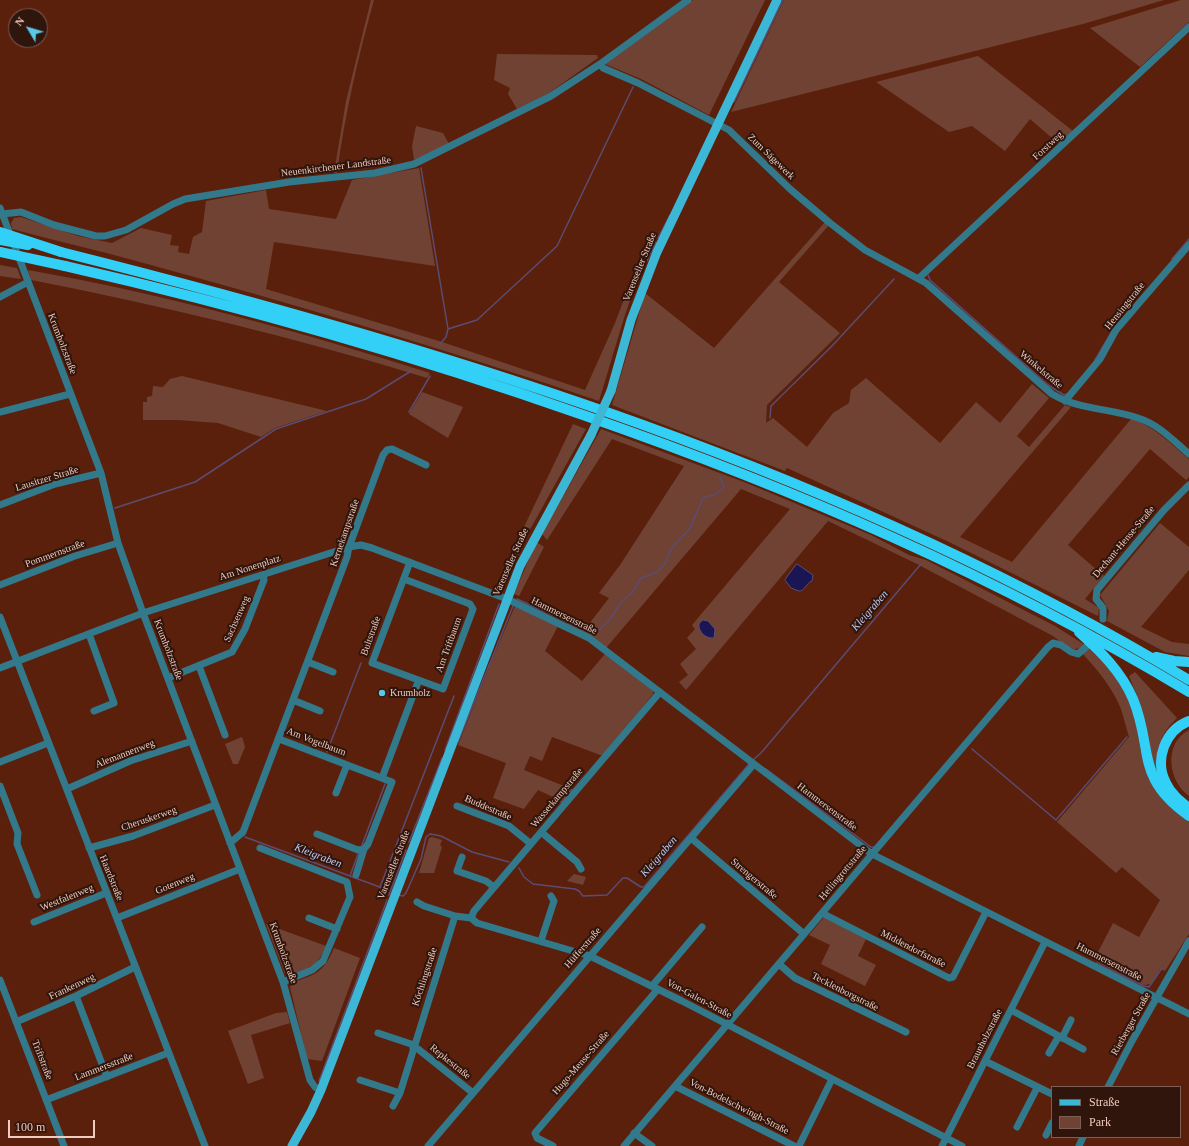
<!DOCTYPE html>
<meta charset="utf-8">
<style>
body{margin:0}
#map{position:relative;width:1189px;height:1146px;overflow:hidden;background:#5b200b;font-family:"Times New Roman",serif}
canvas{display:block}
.legend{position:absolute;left:1051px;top:1086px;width:130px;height:52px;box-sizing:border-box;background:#2f150c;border:1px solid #7d5e54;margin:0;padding:5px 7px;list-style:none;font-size:12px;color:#f1cbbf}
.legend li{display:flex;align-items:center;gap:8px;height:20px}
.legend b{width:20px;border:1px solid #7d5e54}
.north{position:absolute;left:8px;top:8px;width:40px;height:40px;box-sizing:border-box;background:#2f150c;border:1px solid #7d5e54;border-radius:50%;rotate:308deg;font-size:11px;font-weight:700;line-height:16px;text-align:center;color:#f1cbbf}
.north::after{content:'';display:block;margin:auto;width:14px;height:18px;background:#5ac8e6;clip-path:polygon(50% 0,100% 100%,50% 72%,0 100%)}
.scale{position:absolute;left:8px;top:1120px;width:87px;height:18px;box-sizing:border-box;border:2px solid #f1cbbf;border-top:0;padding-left:5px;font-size:12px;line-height:14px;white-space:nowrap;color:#f1cbbf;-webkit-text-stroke:3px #2f150c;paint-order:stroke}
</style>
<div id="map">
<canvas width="1189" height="1146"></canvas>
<ul class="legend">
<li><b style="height:5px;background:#3db7d6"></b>Straße</li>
<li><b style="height:11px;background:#704233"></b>Park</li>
</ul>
<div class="north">N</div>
<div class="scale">100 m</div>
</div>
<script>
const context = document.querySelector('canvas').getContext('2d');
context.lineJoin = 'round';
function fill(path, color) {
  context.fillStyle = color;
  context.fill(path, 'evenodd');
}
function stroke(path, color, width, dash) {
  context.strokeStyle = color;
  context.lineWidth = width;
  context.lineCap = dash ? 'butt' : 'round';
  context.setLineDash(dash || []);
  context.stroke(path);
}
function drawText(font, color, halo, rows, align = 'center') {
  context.font = font + ' "Times New Roman",serif';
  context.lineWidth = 4;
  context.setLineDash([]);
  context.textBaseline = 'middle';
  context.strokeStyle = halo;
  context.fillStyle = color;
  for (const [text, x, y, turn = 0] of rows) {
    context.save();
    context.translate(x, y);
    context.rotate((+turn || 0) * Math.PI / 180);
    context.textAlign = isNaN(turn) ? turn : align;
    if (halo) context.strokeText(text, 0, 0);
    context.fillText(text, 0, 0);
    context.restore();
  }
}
fill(new Path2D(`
 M371 0H374C358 57 345 114 337 173H334L346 101Z
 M693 0H765L709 115 641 79 605 64Z
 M784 0H1164L1083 24 731 112Z
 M1181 0H1189V22L1140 67 1090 28Z
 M497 54 597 55 598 58 549 93 517 109 508 94 510 88 494 80Z
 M978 56 1073 131 1059 144 1030 119 1005 151 972 126 949 132 876 82Z
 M416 126 443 133 449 144 414 160 412 146Z
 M419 168 435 266 274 242 266 289 439 341 585 390 615 323 632 278 637 280 624 318 599 401C448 350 295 304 140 262 98 250 55 241 12 229L11 223 14 218 21 217 78 236 112 243 141 228 172 235 170 245 179 246 178 252 189 254 193 237 202 232 206 201 266 190 269 209 336 219 352 180Z
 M825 222 829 225 779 282 840 333 767 405 766 423 773 418 807 447 833 413 849 403 851 390 866 378 940 443 976 402 1000 423 1032 384 1049 398 1017 436 1029 447 1065 405 1071 407 960 537 1012 562 1131 419C1153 425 1171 444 1189 459V477L1186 480 1150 449 1068 545 1104 576 1085 599 1099 608 1098 616 949 542 787 468 785 471 612 405 645 293 714 348Z
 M0 265 17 268 21 279 0 276Z
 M28 270C164 294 298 331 430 373L427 378C297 338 165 306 31 280Z
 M182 376 327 411 275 428 261 437 218 423 178 420H143V402H147V397L152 396 153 386 163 387 170 379Z
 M422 392 463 407 448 438 409 414Z
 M573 424 586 429 528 533 501 593 498 592 523 529Z
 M601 429 744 482 871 535 909 555 926 560 1055 626 1085 645C1070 655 1065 644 1053 636L917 564 828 521 686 690 679 682 688 675 680 664 696 649 687 638 695 629 692 625 790 509 741 489 606 648 567 624 570 618 589 624 609 598 599 593 620 565 684 466 612 439 547 540 542 534Z
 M1160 523 1189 547V570L1141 627 1172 642 1189 644V656L1165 652 1107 621 1109 611 1100 595Z
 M538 543 544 547 519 596 514 594 535 545Z
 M515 606 558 626 545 651 582 681 605 654 653 691V694L603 756 552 737 542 761 530 756 524 770 574 790 562 804 553 797 538 790 524 809 493 798 506 763 458 745 491 662Z
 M1088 648 1113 672 1129 701 1135 718 1141 752 1173 809 1189 821V934L1165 971 1160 969 1151 984 1144 985 1097 962 1095 958 1113 923 1139 937 1160 900 1122 867 1116 873 1057 822 1129 737C1126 728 1124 718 1121 709 1112 687 1099 672 1083 654Z
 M1135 672 1177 718C1156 738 1157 754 1158 781L1137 696 1129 676Z
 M1189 730V796C1168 781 1163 743 1189 730Z
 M242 737 245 747 238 764H233L225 744Z
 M432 837 442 840 440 845 442 847 434 873H419L429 838Z
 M574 874 586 877 583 885 567 881Z
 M824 917 866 939 858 956 876 965 865 986 821 964 830 945 809 935Z
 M266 924 326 946C318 966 309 968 289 976L285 974Z
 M334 948 360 958 322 1061 307 1059 290 987 292 983C317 973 323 974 334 948Z
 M287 1012 290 1023 251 1035 264 1078 248 1084 228 1031 276 1013Z`), '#704233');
const water = new Path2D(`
 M797 564 813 575 812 581C806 583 805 591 799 591L791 588 785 580Z
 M703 620 708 621 715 629 714 638C706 639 698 632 699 624Z`);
fill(water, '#1a1653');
stroke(water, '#5a4c73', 1);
stroke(new Path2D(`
 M734 102 783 0
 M421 168 448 329 446 337 440 344
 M658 238 670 215
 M1172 259 1189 239
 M647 261 656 242
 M928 275 930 280 1048 385 1064 395 1067 394
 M448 329 477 320 557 246 633 87
 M1095 360 1115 326
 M409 412 430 376
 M770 418 771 406 831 347 894 279
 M115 508 195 482 276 429 366 399 411 371
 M517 599 583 629 593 632 599 630 609 621 621 602 632 593 641 578 657 572 665 564 671 549 690 528 703 498 716 494 724 487 720 477
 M458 742 513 606
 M972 749 1056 820 1127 737
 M445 750 499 604
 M327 752 361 663
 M753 760 761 753 921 564
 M766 769 871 847H874
 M245 837 385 889
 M409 842 442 758
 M362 845 385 784
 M519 868 524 877 533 884 575 889 579 891 583 896 607 895 623 878H627L641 887H644L749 764
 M350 876 358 854
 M380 887 454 696
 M389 895 406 850
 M399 895 403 896 406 893 421 859 426 837 430 834 441 836 472 852 509 862
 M1096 963 1144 986 1149 987 1162 968
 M319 1081 387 900`), '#5a4c73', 1.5);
stroke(new Path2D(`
 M600 64 603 68 638 83 729 130 790 189 830 223 865 250 926 283 1052 394C1079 410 1109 408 1138 418 1158 424 1174 441 1189 454
 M0 208 101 473 118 543 143 613 283 982 310 1080 315 1087 321 1090
 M2 214 21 212 54 225 96 236H105L126 230 173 204 185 199 289 182 375 173 414 164 551 96 600 64 688 0
 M919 278 1189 27
 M0 297 28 282
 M1065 401 1100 359 1116 330 1189 245
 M0 412 70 394
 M0 505 55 484 101 473
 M404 579 470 604 473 609 443 689 372 663 410 562
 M0 585 75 556 118 543
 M0 617 205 1146
 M1103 619V608L1096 599 1097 590 1164 510 1189 485
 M89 634 114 703 94 711
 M308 662 333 672
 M199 666 225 735
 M0 668 143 613 349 547 361 545 372 548 507 599 589 638 872 854 1189 1014
 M168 678 232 652 245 629 264 580 263 575
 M293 700 320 711
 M279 739 392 782 368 844 364 849 358 850 317 834
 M0 762 48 743
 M382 778 418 682
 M0 786 18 833 17 844 37 895
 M67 789 130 761 192 741
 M336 793 347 765
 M457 806 509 826 531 844
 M541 832 577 862 581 869
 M691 838 804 934
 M230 843 243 832 347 557 349 547 383 455 387 450 392 449 426 465
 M89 848 133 836 215 805
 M260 848 347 882 350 897 323 961 312 970 283 982
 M462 857 457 871 486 881 494 887
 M356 875 364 849
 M417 902 424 906 455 916 471 918 477 923 590 956 682 1001 962 1146
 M822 913 949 978 953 977 986 912
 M117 918 240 869
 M309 918 337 929
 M471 918 474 911 660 692
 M34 922 106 893
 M541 941 554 901 551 896
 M779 964 795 978 906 1032
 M0 980 64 1146
 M652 986 702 927
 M76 996 107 1077
 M1011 1010 1083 1049
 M16 1022 76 996 135 967
 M378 1033 414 1045
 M1062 1038 1071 1020
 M413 1048 418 1049 473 1093
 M1049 1053 1059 1036
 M985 1061 1052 1094
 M360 1080 400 1093
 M675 1086 794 1146
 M1108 1087 1132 1041 1189 941
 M46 1100 168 1053
 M393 1106 400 1093 455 916
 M1017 1127 1037 1088
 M634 1133 652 1146
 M1046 1135 1052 1123
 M428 1146 754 764
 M553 1146 537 1138 535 1133 658 989
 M624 1146 1048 647 1053 643 1061 645 1071 652 1078 654 1086 647
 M799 1146 832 1079
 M942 1146 1045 942
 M1079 1146 1083 1137`), '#33798c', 7);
stroke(new Path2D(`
 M611 391 631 320 657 252 777 0
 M292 1146 311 1112 321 1090 520 566 591 435`), '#3db7d6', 9);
stroke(new Path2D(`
 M61 252C452 350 842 471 1189 680
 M65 266C241 306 413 355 583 415 796 489 996 576 1189 692
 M1079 632C1101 652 1121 671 1133 699 1154 750 1134 777 1189 816
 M1156 657 1174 661 1189 662
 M1189 721C1165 730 1154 760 1166 783 1171 794 1180 801 1189 808`), '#32d0f6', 10);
stroke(new Path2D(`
 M591 435 611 391`), '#3db7d6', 9);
stroke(new Path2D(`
 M0 232 61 252
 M0 240 28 245
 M0 252 65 266`), '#32d0f6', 10);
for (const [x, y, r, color] of [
 [382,693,4,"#5ac8e6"]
]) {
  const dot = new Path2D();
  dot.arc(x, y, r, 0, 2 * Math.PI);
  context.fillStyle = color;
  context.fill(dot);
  stroke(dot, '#2f150c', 1.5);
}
drawText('10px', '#f1cbbf', '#2f150c', [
 ["Forstweg",1048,146,-43],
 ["Zum Sägewerk",771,157,44],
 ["Neuenkirchener Landstraße",336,167,-7],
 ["Varenseller Straße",640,267,-68],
 ["Hensingstraße",1125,306,-51],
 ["Krumholzstraße",62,344,69],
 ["Winkelstraße",1041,370,40],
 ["Lausitzer Straße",47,479,-17],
 ["Kernekampstraße",345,533,-71],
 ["Dechant-Hense-Straße",1124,542,-50],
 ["Pommernstraße",55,554,-20],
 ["Varenseller Straße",511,562,-66],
 ["Am Nonenplatz",250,568,-18],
 ["Hammersenstraße",564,616,26],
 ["Sachsenweg",237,619,-66],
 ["Bultstraße",371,636,-70],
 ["Am Triftbaum",449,645,-70],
 ["Krumholzstraße",168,650,69],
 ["Am Vogelbaum",316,742,21],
 ["Alemannenweg",125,754,-21],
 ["Wasserkampstraße",557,798,-50],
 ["Hammersenstraße",827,807,37],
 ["Buddestraße",488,808,23],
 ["Cheruskerweg",149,819,-19],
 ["Varenseller Straße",394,865,-69],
 ["Hellingrottstraße",843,873,-50],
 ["Haardstraße",111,878,68],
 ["Strengerstraße",754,879,40],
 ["Gotenweg",175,884,-22],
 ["Westfalenweg",67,898,-22],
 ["Hüfferstraße",583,948,-49],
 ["Middendorfstraße",913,949,27],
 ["Krumholzstraße",283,953,70],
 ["Hammersenstraße",1109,962,27],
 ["Köchlingstraße",425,977,-72],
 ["Frankenweg",72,987,-25],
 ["Tecklenborgstraße",845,992,27],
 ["Von-Galen-Straße",699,999,28],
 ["Rietberger Straße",1131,1024,-61],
 ["Braunholzstraße",985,1039,-63],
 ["Triftstraße",42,1060,69],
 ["Repkestraße",450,1062,39],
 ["Hugo-Mense-Straße",581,1063,-49],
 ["Lammersstraße",104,1067,-21],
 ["Von-Bodelschwingh-Straße",739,1107,27]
]);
drawText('10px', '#f1cbbf', '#2f150c', [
 ["Krumholz",390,693]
], 'left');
drawText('italic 11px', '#c2c8ef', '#2f150c', [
 ["Kleigraben",870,611,-49],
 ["Kleigraben",318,856,21],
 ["Kleigraben",659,857,-49]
]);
</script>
